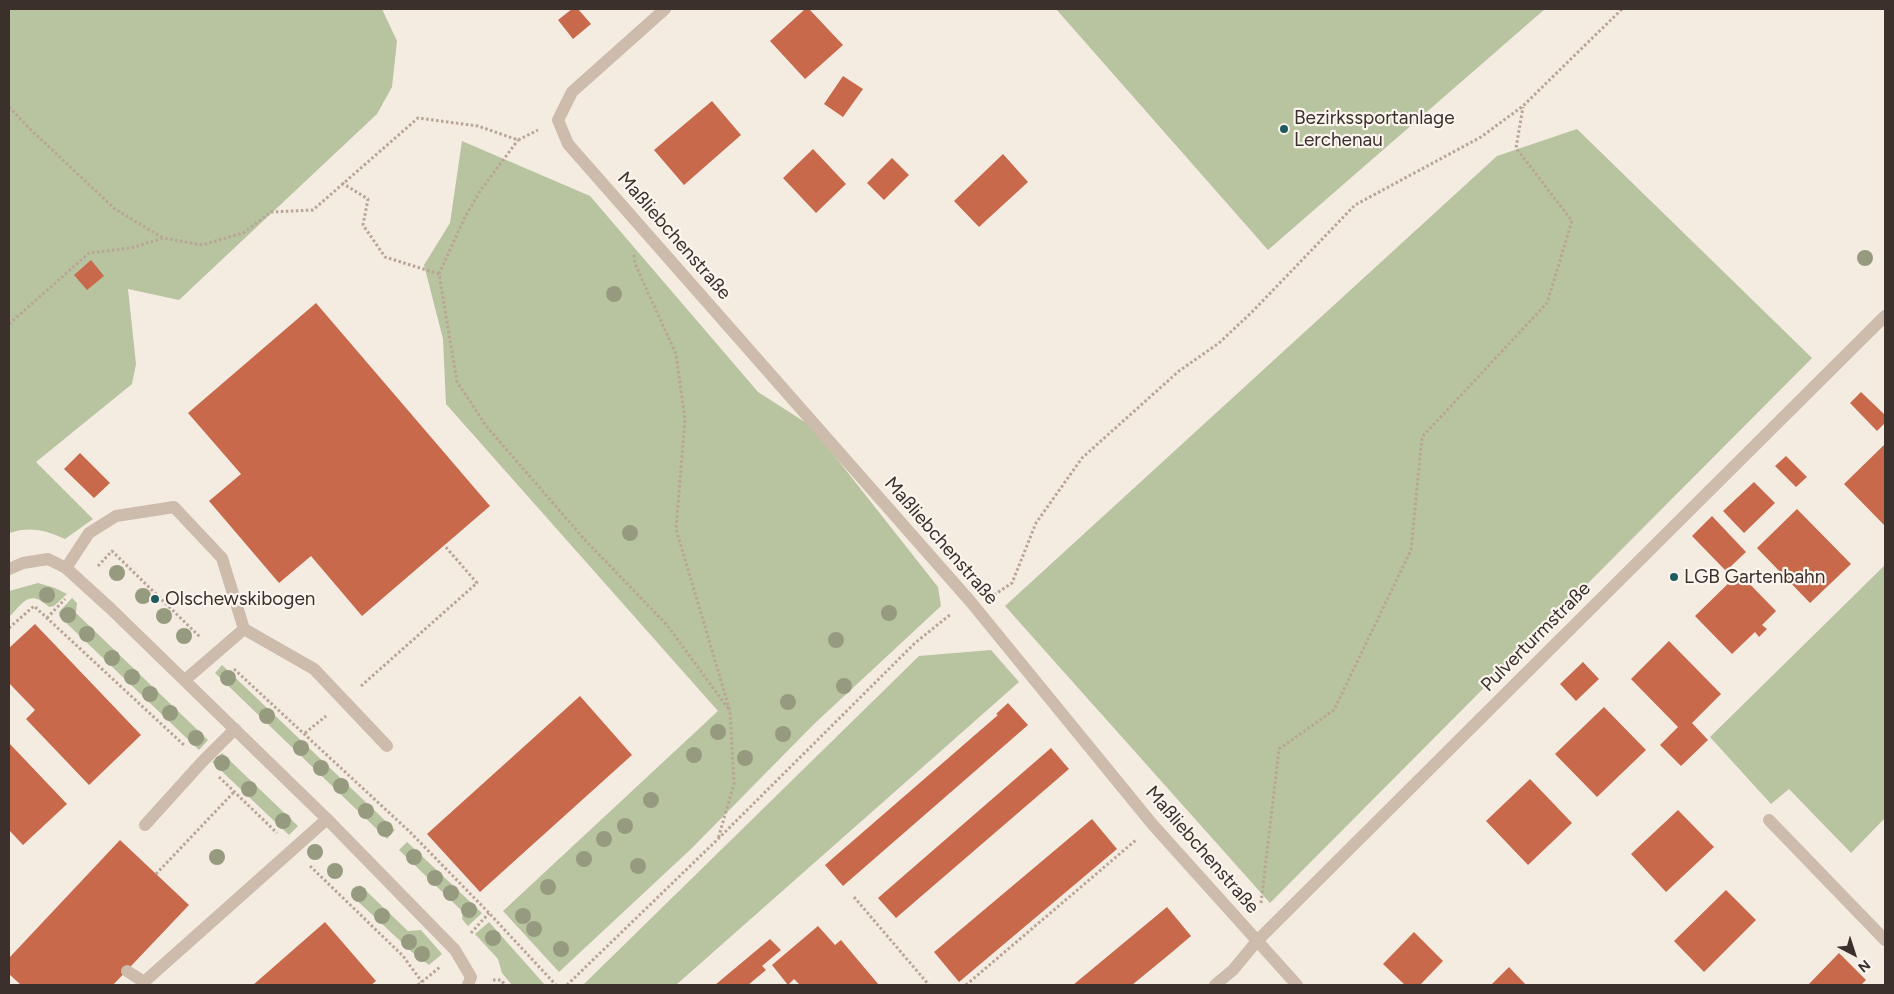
<!DOCTYPE html>
<meta charset="utf-8">
<style>
body{margin:0}
#map{position:relative;width:1894px;height:994px;overflow:hidden;background:#f4ebe1;font-family:Figtree,sans-serif}
canvas{display:block}
.frame{position:absolute;inset:0;border:10px solid #3b302b;pointer-events:none}
.north{position:absolute;left:1829px;top:929px;width:50px;height:50px;-webkit-text-stroke:4px #fbf5ee;paint-order:stroke;rotate:140deg;font-size:14px;font-weight:700;line-height:20px;text-align:center;color:#3b302b}
.north::after{content:'';display:block;margin:auto;width:18px;height:22px;background:#3b302b;clip-path:polygon(50% 0,100% 100%,50% 72%,0 100%)}
</style>
<div id="map">
<canvas width="1894" height="994"></canvas>
<div class="frame"></div>
<div class="north">N</div>
</div>
<script>
const context = document.querySelector('canvas').getContext('2d');
context.lineJoin = 'round';
function fill(path, color) {
  context.fillStyle = color;
  context.fill(path, 'evenodd');
}
function stroke(path, color, width, dash) {
  context.strokeStyle = color;
  context.lineWidth = width;
  context.lineCap = dash ? 'butt' : 'round';
  context.setLineDash(dash || []);
  context.stroke(path);
}
function drawText(font, color, halo, rows, align = 'center') {
  context.font = font + ' Figtree,sans-serif';
  context.lineWidth = 4.5;
  context.setLineDash([]);
  context.textBaseline = 'middle';
  context.strokeStyle = halo;
  context.fillStyle = color;
  for (const [text, x, y, turn = 0] of rows) {
    context.save();
    context.translate(x, y);
    context.rotate((+turn || 0) * Math.PI / 180);
    context.textAlign = isNaN(turn) ? turn : align;
    if (halo) context.strokeText(text, 0, 0);
    context.fillText(text, 0, 0);
    context.restore();
  }
}
fill(new Path2D(`
 M9 9H382L397 41 392 87 377 114 179 300 128 289 136 364 132 384 36 462 93 519 65 539C45 530 31 526 9 533Z
 M1056 9H1545L1268 250Z
 M1577 129 1812 358 1270 903 1005 606 1497 156Z
 M462 141 590 196 758 392 811 426 938 587 941 606 813 725 691 849 559 972 503 911 718 711 446 404 443 339 424 265 450 223Z
 M1885 565V818L1851 853 1789 789 1771 804 1710 737Z
 M38 583 55 588 67 594 54 606 49 607C29 589 24 602 9 617V591Z
 M72 598 77 603 76 613 208 740 199 750 59 616V612Z
 M991 650 1019 682 676 985H583L919 656Z
 M222 665 395 830 387 839 215 673Z
 M222 753 298 826 289 835 212 762Z
 M407 842 482 913 468 926 462 919 463 912 399 850Z
 M360 885 408 931 421 930 442 954 429 965 412 952 351 895Z
 M489 922 545 985H512L502 973 498 959 475 934Z`), '#b8c4a0');
fill(new Path2D(`
 M572 9H578L591 24 573 39 558 20Z
 M805 9H809L843 45 805 79 770 41Z
 M843 76 863 89 843 117 824 104Z
 M712 101 741 135 684 185 654 150Z
 M813 149 846 184 816 213 783 178Z
 M1003 154 1028 182 979 227 954 201Z
 M892 158 909 175 884 200 867 183Z
 M91 260 104 276 87 290 74 275Z
 M316 303 490 506 362 616 311 556 279 583 209 501 241 474 188 413Z
 M1861 392 1885 415V423L1877 431 1850 403Z
 M1884 445 1885 447V526L1844 484Z
 M80 453 110 483 94 498 64 469Z
 M1786 456 1807 477 1796 487 1775 466Z
 M1754 482 1775 503 1744 533 1723 511Z
 M1797 509 1851 564 1810 603 1757 548Z
 M1712 516 1746 552 1726 571 1692 536Z
 M1739 573 1776 611 1762 625 1767 629 1759 637 1755 632 1732 654 1695 616Z
 M35 624 141 735 89 785 26 719 35 710 9 683V648Z
 M1669 641 1721 694 1692 723 1708 740 1681 766 1660 745 1678 727 1631 679Z
 M1583 662 1599 679 1576 701 1560 684Z
 M580 696 632 755 480 892 427 834Z
 M1008 703 1028 725 843 886 825 865 998 715 996 714Z
 M1604 707 1646 750 1597 797 1555 754Z
 M9 743 67 804 23 845 9 830Z
 M1051 748 1069 769 896 918 878 898Z
 M1530 779 1572 823 1528 865 1486 821Z
 M1678 810 1714 847 1666 892 1631 854Z
 M1092 819 1117 849 959 982 934 952Z
 M120 840 189 905 113 985H21L9 974V958Z
 M1726 890 1756 920 1704 972 1674 941Z
 M1167 907 1191 936 1171 953 1132 985H1073Z
 M325 922 376 981 371 985H253Z
 M818 926 835 945 841 940 879 985H800L794 979 788 985 772 965Z
 M1414 932 1443 961 1420 985H1405L1383 964Z
 M770 939 781 950 762 966 766 970 748 985H715Z
 M1839 953 1866 980 1861 985H1808Z
 M1509 967 1526 985H1491Z`), '#c8694b');
stroke(new Path2D(`
 M9 107 30 129 115 209 163 238
 M342 183 368 199 363 225 385 257 439 274 457 382 487 427 585 540 667 625 730 711
 M634 255 635 264 676 354 685 420 676 529 730 711 734 784 718 839
 M439 274 465 217 480 191 518 140
 M9 324 89 253 131 248 163 238 202 245 243 233 271 212 313 210 418 118 478 126 518 140 538 130
 M98 566 112 551 200 637
 M994 595 1012 583 1036 523 1082 458 1179 371 1219 343 1252 312 1355 205 1481 137 1523 106 1622 9
 M47 618 65 599
 M9 628 34 606 185 746
 M234 669 410 832 489 913 556 985
 M361 686 477 583 444 545
 M305 733 326 716
 M219 777 277 833
 M310 866 403 956 422 982
 M156 874 234 792
 M854 897 929 985
 M1261 903 1279 749 1334 710 1411 550 1422 437 1547 303 1572 221 1516 148 1523 107
 M471 933 489 913
 M493 980H501L505 985
 M418 985 440 967
 M567 985 718 839 915 643 951 614
 M966 985 1136 840`), '#b9a596', 3, [2.5, 2.5]);
stroke(new Path2D(`
 M66 568 89 533 116 516 174 507 222 558 244 629 185 680
 M244 629 314 669 387 746
 M145 825 202 762 235 729
 M127 971 144 982 327 819`), '#cdbbac', 12);
stroke(new Path2D(`
 M665 9 572 92 558 120 568 144 970 601 1153 825 1297 985
 M9 569 23 563 48 559 66 568 111 609 327 819 455 950 471 977 468 985
 M1769 820 1885 940
 M1215 985 1233 970 1257 941 1885 316`), '#cdbbac', 12);
context.fillStyle = '#969b7f';
for (const [x, y] of [
 [1865,258],
 [614,294],
 [630,533],
 [117,573],
 [47,595],
 [143,596],
 [889,613],
 [68,615],
 [164,616],
 [87,634],
 [184,636],
 [836,640],
 [112,658],
 [132,677],
 [228,678],
 [844,686],
 [150,694],
 [788,702],
 [170,713],
 [267,716],
 [718,732],
 [783,734],
 [196,738],
 [301,748],
 [694,755],
 [745,758],
 [222,763],
 [321,768],
 [341,786],
 [249,789],
 [651,800],
 [366,811],
 [283,821],
 [625,826],
 [385,829],
 [604,839],
 [315,852],
 [217,857],
 [414,857],
 [584,859],
 [638,866],
 [335,871],
 [435,878],
 [548,887],
 [451,893],
 [359,894],
 [469,910],
 [382,916],
 [523,916],
 [534,929],
 [493,938],
 [409,942],
 [561,949],
 [422,954]
]) {
  context.beginPath();
  context.arc(x, y, 8, 0, 2 * Math.PI);
  context.fill();
}
for (const [x, y, r, color] of [
 [1284,129,5,"#1f5a5e"],
 [1674,577,5,"#1f5a5e"],
 [155,599,5,"#1f5a5e"]
]) {
  const dot = new Path2D();
  dot.arc(x, y, r, 0, 2 * Math.PI);
  context.fillStyle = color;
  context.fill(dot);
  stroke(dot, '#fbf5ee', 2);
}
drawText('19px', '#3b302b', '#fbf5ee', [
 ["Bezirkssportanlage",1294,118],
 ["Lerchenau",1294,140],
 ["LGB Gartenbahn",1684,577],
 ["Olschewskibogen",165,599]
], 'left');
drawText('19px', '#3b302b', '#fbf5ee', [
 ["Maßliebchenstraße",674,236,49],
 ["Maßliebchenstraße",941,541,49],
 ["Pulverturmstraße",1536,637,-45],
 ["Maßliebchenstraße",1202,850,49]
]);
</script>
